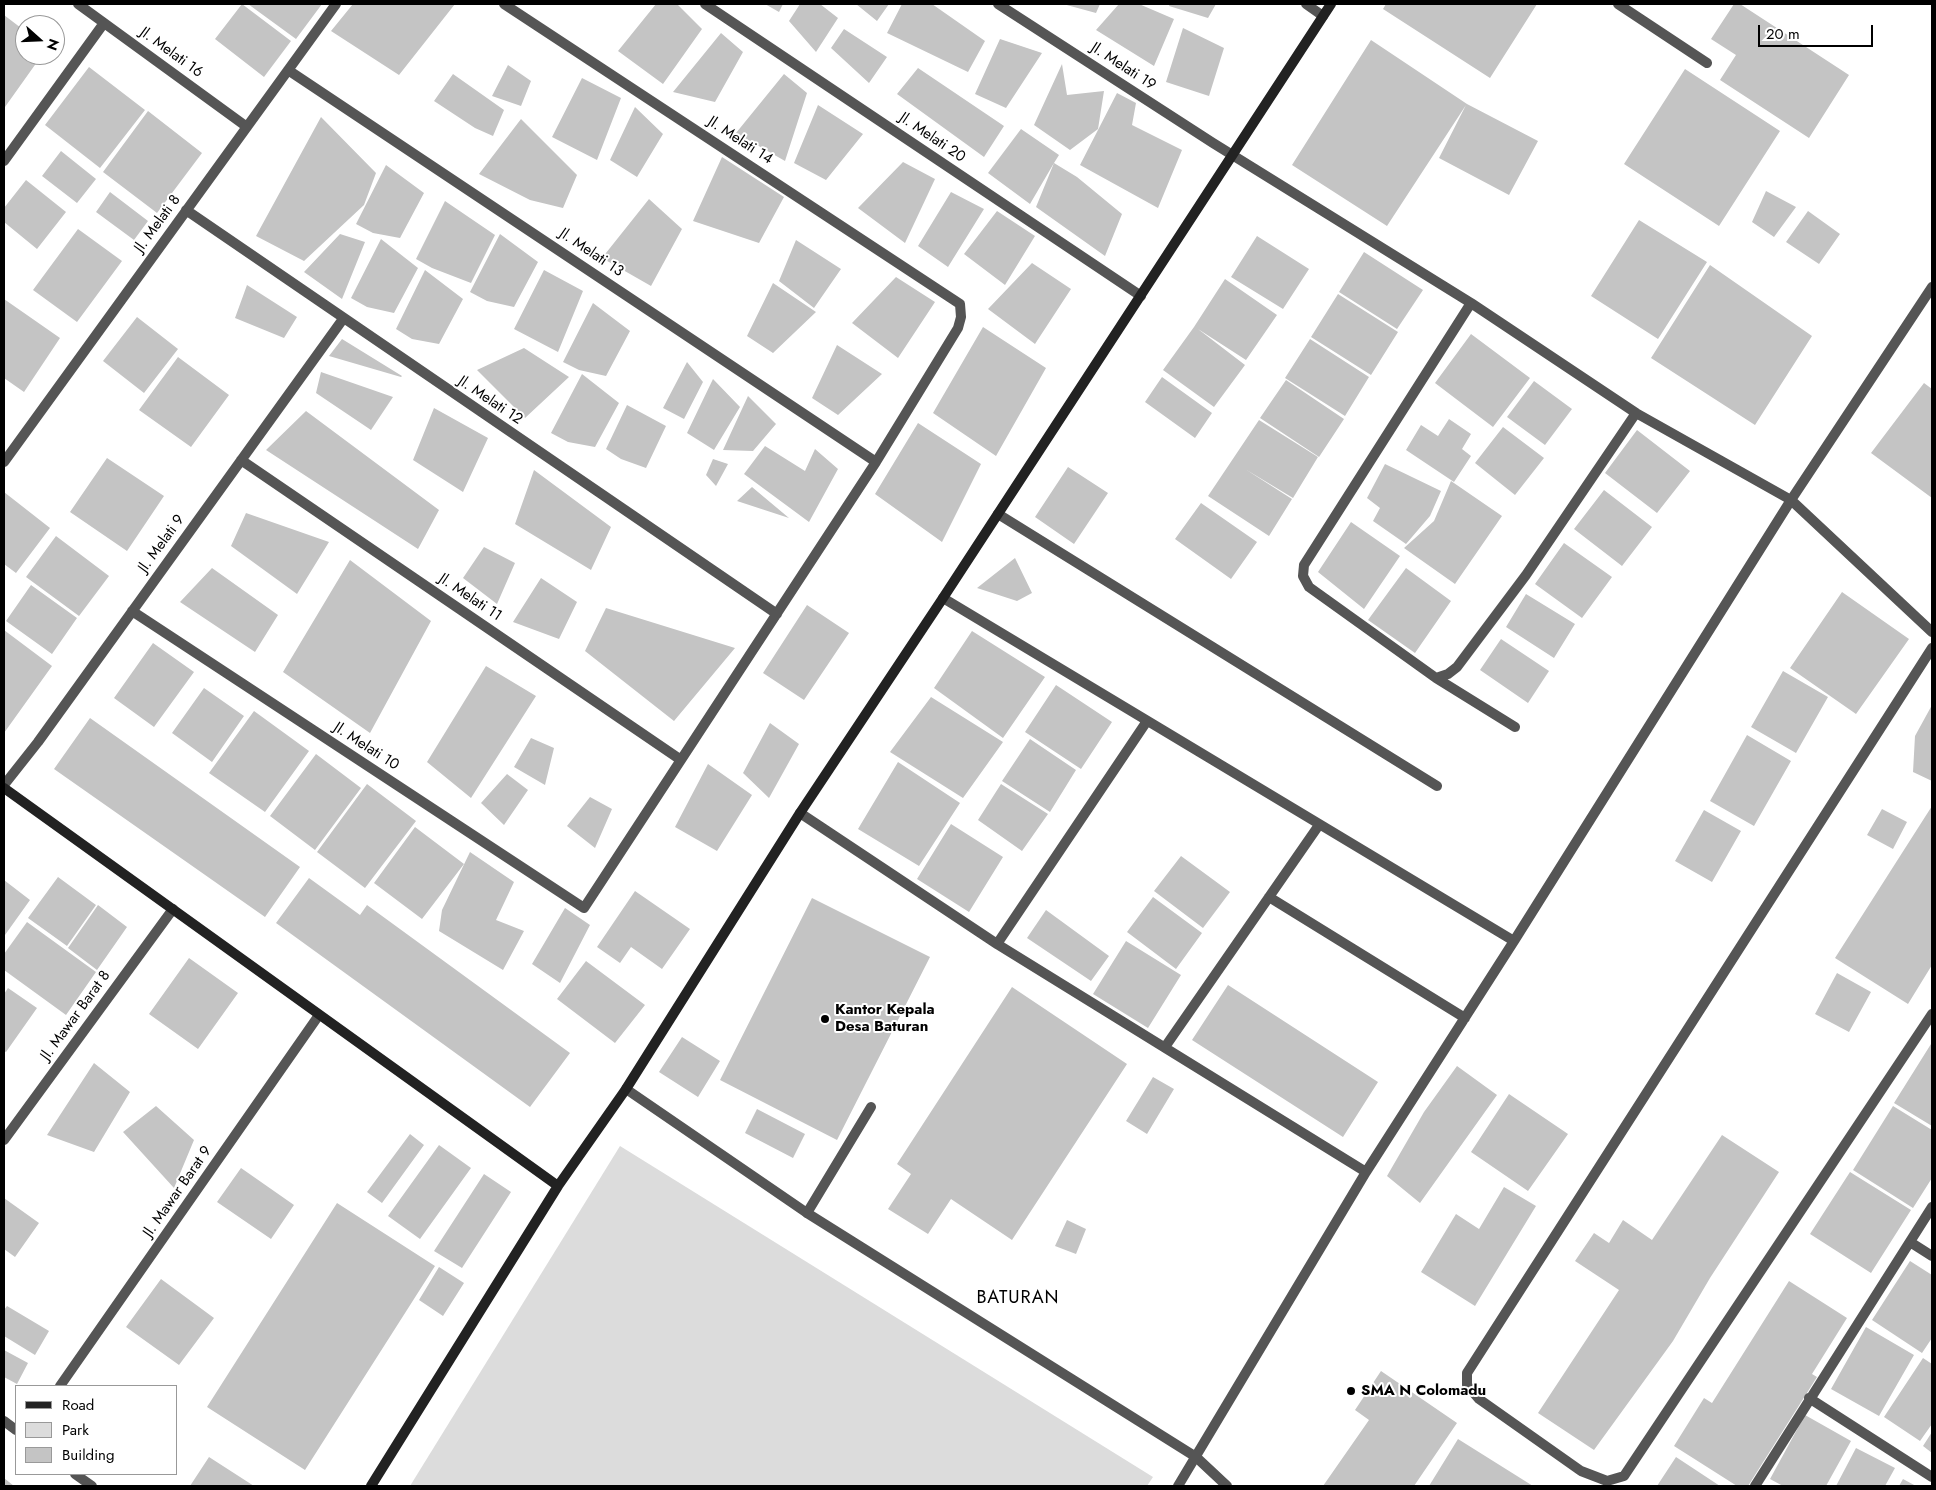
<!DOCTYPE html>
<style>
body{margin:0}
#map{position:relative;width:1936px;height:1490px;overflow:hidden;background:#fff;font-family:Jost,sans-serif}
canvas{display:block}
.frame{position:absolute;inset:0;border:5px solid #000;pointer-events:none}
.legend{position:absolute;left:15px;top:1385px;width:162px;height:90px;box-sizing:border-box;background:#fff;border:1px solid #999;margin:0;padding:6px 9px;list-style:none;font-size:15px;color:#000}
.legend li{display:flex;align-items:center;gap:10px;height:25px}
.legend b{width:25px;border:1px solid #999}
.north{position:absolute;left:15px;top:15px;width:50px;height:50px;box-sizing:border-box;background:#fff;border:1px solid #999;border-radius:50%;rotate:110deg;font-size:14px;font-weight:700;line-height:20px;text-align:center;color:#000}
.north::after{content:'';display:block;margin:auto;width:18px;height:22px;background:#000;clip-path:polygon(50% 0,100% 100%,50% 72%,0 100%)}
.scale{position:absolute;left:1758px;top:25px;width:115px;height:22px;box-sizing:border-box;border:2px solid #000;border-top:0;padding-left:6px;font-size:15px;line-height:18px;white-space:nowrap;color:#000;-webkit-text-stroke:4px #fff;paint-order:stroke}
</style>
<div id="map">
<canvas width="1936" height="1490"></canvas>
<div class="frame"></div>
<ul class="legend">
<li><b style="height:6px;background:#222"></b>Road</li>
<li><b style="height:14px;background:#dcdcdc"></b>Park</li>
<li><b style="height:14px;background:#c4c4c4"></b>Building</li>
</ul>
<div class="north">N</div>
<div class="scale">20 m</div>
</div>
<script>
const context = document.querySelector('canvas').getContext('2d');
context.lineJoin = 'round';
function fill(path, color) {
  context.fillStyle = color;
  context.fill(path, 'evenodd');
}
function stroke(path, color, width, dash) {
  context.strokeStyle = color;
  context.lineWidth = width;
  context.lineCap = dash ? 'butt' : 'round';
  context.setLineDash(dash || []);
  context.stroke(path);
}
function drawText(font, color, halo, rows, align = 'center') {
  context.font = font + ' Jost,sans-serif';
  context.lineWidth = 4;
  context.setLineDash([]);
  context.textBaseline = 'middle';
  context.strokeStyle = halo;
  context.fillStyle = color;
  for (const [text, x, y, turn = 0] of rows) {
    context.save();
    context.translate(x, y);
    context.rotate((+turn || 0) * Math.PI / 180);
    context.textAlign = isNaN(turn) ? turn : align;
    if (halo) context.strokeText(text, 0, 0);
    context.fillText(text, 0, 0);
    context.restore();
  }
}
fill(new Path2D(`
 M620 1146 1153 1477 1147 1486H410Z`), '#dcdcdc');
fill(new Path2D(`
 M242 4 291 41 264 77 215 39Z
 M248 4H322L296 39Z
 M353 4H455L399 75 331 31Z
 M656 4H677L702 29 663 84 618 51Z
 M765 4H783L779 12Z
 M800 4H820L838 18 816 52 789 21Z
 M856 4H889L877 21Z
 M902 4H932L985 41 968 72 887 33Z
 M1063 4H1100L1096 13Z
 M1119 4H1139L1174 19 1154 66 1096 30Z
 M1170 4H1216L1208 18 1169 6Z
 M1386 4H1537L1490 78 1383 9Z
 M1734 4H1740L1849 75 1809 138 1720 80 1736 55 1711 39Z
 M4 15 25 31V55H42L5 107Z
 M1183 28 1224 48 1209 96 1166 82Z
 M844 29 887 57 869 83 831 48Z
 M721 33 743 52 715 102 673 92Z
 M1000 39 1042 53 1006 108 975 94Z
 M1371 40 1467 104 1538 141 1509 195 1439 158 1466 105 1387 226 1292 165Z
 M1062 64 1067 95 1104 91 1098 129 1070 150 1034 125Z
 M508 65 531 81 521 106 492 96Z
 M89 67 145 110 100 168 45 125Z
 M918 68 1004 126 984 157 897 94Z
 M1685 69 1780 131 1719 226 1624 164Z
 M453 74 504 110 493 136 475 128 434 101Z
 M784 74 807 93 785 161 736 133Z
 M582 78 621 98 597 160 552 137Z
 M1117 93 1136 103 1132 125 1182 150 1158 208 1080 165Z
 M818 105 863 134 826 180 794 163Z
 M635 107 663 134 637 177 610 160Z
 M148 111 202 153 157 213 103 172Z
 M321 117 376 173 364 205 304 261 256 236Z
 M521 119 577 175 563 208 530 200 479 174Z
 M1021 129 1059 155 1054 163 1077 177 1122 214 1105 256 1036 207 1054 163 1030 204 988 173Z
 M61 151 96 179 77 203 42 176Z
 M722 157 784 197 759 243 693 221Z
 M903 162 935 179 905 243 858 208Z
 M386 165 424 193 400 238 373 233 356 224Z
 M26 180 66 212 37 249 4 222V208Z
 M1766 191 1796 207 1774 237 1752 222Z
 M110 192 148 221 134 240 96 212Z
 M951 192 984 209 948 267 918 246Z
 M649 199 682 229 651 286 602 258Z
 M445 201 495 235 471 283 432 268 416 259Z
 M997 211 1035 236 1005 285 964 254Z
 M1808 211 1840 234 1819 264 1786 242Z
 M1639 220 1707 262 1658 339 1591 296Z
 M78 229 122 261 77 322 33 290Z
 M340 234 365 242 342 299 304 272Z
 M500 234 538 262 514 307 487 301 470 292Z
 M1257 236 1309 269 1283 309 1231 277Z
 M381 239 418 268 394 313 367 307 351 298Z
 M796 240 841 269 814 308 779 281Z
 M1364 252 1423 290 1397 329 1339 292Z
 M1032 263 1071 289 1035 344 988 309Z
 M1710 265 1812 336 1755 425 1651 358Z
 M425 270 463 299 439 344 412 339 396 329Z
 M544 270 583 291 558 352 514 329Z
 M896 277 935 302 898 358 852 323Z
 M1225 279 1277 315 1246 360 1198 329 1245 365 1214 407 1163 370 1194 327Z
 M773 283 816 312 773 353 747 336Z
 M247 285 297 317 284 338 235 318Z
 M1338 294 1398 332 1371 375 1311 337Z
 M4 299 60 338 24 392 4 378Z
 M593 303 630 331 606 376 579 370 563 362Z
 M137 317 178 349 144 393 103 361Z
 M983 327 1046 368 996 456 933 413Z
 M1471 334 1530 378 1493 427 1435 383Z
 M342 339 402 376 401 377 329 356Z
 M1310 339 1369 377 1345 416 1285 378Z
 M837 345 882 374 838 415 812 398Z
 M524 348 569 377 525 418 477 370Z
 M178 357 229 395 191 447 139 410Z
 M687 362 703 382 684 419 663 408Z
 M321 372 393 397 371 430 316 393Z
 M582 374 619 403 595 447 568 442 551 433Z
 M1162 377 1212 413 1195 438 1145 402Z
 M713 379 740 407 714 450 687 433Z
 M1286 380 1344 419 1319 457 1260 418Z
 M1534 381 1572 409 1545 445 1507 417Z
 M1924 383 1932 389V498L1871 453Z
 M748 396 776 424 753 451 723 450Z
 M627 405 666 426 646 468 621 459 606 449Z
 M434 408 488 438 463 492 413 460Z
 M306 411 439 510 418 549 266 450Z
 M1449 419 1471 434 1462 449 1471 456 1454 482 1406 450 1421 425 1438 436Z
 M1259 420 1318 457 1293 498 1245 469 1292 499 1269 536 1208 496Z
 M918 423 981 464 942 542 875 494Z
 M1503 427 1544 458 1515 495 1475 463Z
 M1637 430 1690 471 1657 513 1605 473Z
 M765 446 805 471 815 449 838 469 809 522 744 474Z
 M107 458 164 496 127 551 70 512Z
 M713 459 728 464 716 486 706 475Z
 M1385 464 1441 491 1430 516 1406 544 1373 521 1380 508 1367 498Z
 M1068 467 1108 493 1074 544 1035 517Z
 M534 470 611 527 591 570 515 524Z
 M1451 481 1502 516 1455 584 1404 548 1434 521Z
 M752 487 789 518 737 501Z
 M1604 490 1652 527 1622 566 1574 529Z
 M4 492 50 528 16 573 4 564Z
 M1201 503 1257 542 1231 579 1175 539Z
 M246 513 329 542 297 594 231 546Z
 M1351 522 1400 556 1364 609 1318 572Z
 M56 536 109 576 79 616 26 577Z
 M1564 543 1612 577 1582 618 1535 584Z
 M484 547 515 563 497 604 463 578Z
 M1015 558 1032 593 1017 601 977 588Z
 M350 560 431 621 370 733 283 672Z
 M212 568 278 615 255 652 180 602Z
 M1406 568 1451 601 1415 653 1368 620Z
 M541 578 577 602 559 639 513 622Z
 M31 585 77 618 52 654 6 621Z
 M1842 592 1909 639 1856 714 1790 668Z
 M1526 594 1575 624 1554 658 1506 627Z
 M807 605 849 633 804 700 763 673Z
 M606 608 735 648 674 721 585 651Z
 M4 630 52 666 4 733Z
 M972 631 1045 677 1003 738 934 688Z
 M1501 639 1549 671 1528 703 1480 670Z
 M153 643 194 672 154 727 114 698Z
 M486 666 536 696 471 798 427 762Z
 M1783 671 1828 697 1796 753 1751 727Z
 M1056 685 1112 722 1081 769 1025 732Z
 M204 688 244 716 212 762 172 733Z
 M931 697 1003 742 963 798 890 752Z
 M1932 705V781L1913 772 1915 736Z
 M254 711 309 751 265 812 209 773Z
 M90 718 300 867 265 917 54 769Z
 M770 723 799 744 769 798 743 773Z
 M1747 735 1791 761 1754 826 1710 801Z
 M531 738 554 748 545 785 514 767Z
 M1030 739 1076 770 1050 812 1002 781Z
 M316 754 361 788 315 850 270 816Z
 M898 762 960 803 919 866 858 829Z
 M708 764 752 795 717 851 675 827Z
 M507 774 528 790 504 825 481 803Z
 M367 784 416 821 365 888 317 852Z
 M1001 784 1048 814 1022 851 978 820Z
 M590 797 612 809 595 848 567 826Z
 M1932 806V965L1908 1004 1835 958Z
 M1882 809 1907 822 1893 849 1867 835Z
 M1704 810 1741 831 1712 882 1675 861Z
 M951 824 1003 857 969 912 917 879Z
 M415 827 464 864 422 919 374 883Z
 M470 852 514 882 496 920 524 931 503 970 439 931 442 910Z
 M1181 856 1230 892 1203 928 1154 891Z
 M58 877 96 905 67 946 28 918Z
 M309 878 360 915 367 905 570 1053 530 1107 276 923Z
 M4 880 30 900 5 935 4 933Z
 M635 891 690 929 662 969 631 947 620 963 597 947Z
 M1153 897 1202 933 1176 969 1127 932Z
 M812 898 930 957 837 1140 720 1080Z
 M98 905 127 927 97 970 68 948Z
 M565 908 590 925 560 983 532 964Z
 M1046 910 1109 956 1091 981 1027 938Z
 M27 922 96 972 66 1015 4 970V954Z
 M1126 941 1181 975 1148 1028 1093 994Z
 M189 958 238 993 198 1049 149 1014Z
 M586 961 645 1005 615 1043 557 999Z
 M1837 973 1871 992 1849 1032 1815 1014Z
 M1228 985 1378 1082 1343 1137 1192 1040Z
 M1012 987 1127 1064 1012 1240 951 1199 928 1234 888 1209 911 1174 897 1164Z
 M8 988 37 1008 6 1052 4 1051V994Z
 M682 1037 720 1061 698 1097 659 1072Z
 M1931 1044 1932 1045V1126L1894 1103Z
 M94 1063 130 1092 94 1152 47 1135Z
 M1457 1066 1497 1095 1420 1203 1387 1176 1424 1112Z
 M1153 1077 1174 1089 1147 1134 1126 1121Z
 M1509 1094 1568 1134 1528 1191 1471 1152Z
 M156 1106 194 1140 174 1188 123 1132Z
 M1893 1106 1932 1130V1178L1913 1208 1853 1170Z
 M757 1109 805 1134 793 1158 745 1133Z
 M410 1134 424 1145 382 1203 367 1192Z
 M1722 1135 1779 1172 1710 1278 1673 1341 1594 1450 1538 1413 1619 1290 1575 1261 1594 1233 1609 1243 1623 1220 1652 1240Z
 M439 1145 471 1168 420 1239 388 1216Z
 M241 1168 294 1205 271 1239 217 1202Z
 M1850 1172 1911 1210 1871 1273 1810 1234Z
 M484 1174 511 1192 462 1268 434 1251Z
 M1504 1187 1536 1206 1475 1306 1421 1272 1456 1214 1479 1229Z
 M4 1198 39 1223 15 1257 4 1249Z
 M337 1203 435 1266 305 1470 207 1407Z
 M1067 1220 1086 1229 1076 1254 1055 1246Z
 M1910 1261 1932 1275V1338L1922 1353 1872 1320Z
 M439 1267 464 1283 443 1316 419 1300Z
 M161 1279 214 1318 179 1365 126 1327Z
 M1789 1281 1847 1318 1812 1374 1817 1377 1748 1486H1737L1674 1446 1704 1398 1712 1403Z
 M7 1306 49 1331 35 1355 4 1336V1310Z
 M1866 1327 1914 1355 1879 1416 1831 1389Z
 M4 1350 28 1363 17 1384 4 1377Z
 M1923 1358 1932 1364V1424L1920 1441 1884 1417Z
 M1381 1371 1457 1423 1414 1486H1323L1369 1420 1355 1410Z
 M1805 1415 1851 1441 1826 1486H1783L1770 1479Z
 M1932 1432V1453L1923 1446Z
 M1458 1439 1533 1486H1429Z
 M1856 1448 1895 1468 1885 1486H1836Z
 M209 1457 254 1486H190Z
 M1676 1457 1720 1486H1657Z
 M4 1478 14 1486H4Z
 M1903 1479 1916 1486H1899Z`), '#c4c4c4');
stroke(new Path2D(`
 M807 1213 871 1107
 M1196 1457 1227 1486`), '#555', 10);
stroke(new Path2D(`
 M78 4 247 127
 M705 4 1141 296
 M998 4 1213 143 1471 303 1636 413 1791 500 1932 632
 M1306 4 1323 16
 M1618 4 1707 63
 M288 70 876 462
 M4 161 104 23
 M186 210 777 614
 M1471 303 1304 565 1303 576 1309 587 1436 678 1448 674 1457 667 1526 575 1636 413
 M241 460 681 760
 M4 462 336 4
 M998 514 1437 786
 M943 598 1514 941 1791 500 1932 287
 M132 611 584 908 876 462 958 328 961 317 960 304 504 4
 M1932 648 1467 1373V1385L1479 1399 1581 1471 1607 1481 1624 1476 1932 1014
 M1436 678 1515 727
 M4 785 38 742 343 319
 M800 813 997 944 1366 1172 1514 941
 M1269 897 1465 1018
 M997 944 1147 721
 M1165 1047 1319 825
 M626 1089 807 1213 1196 1457
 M4 1140 173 909
 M1910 1242 1932 1256
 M60 1386 319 1015
 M1809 1398 1932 1477
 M4 1421 16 1430
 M75 1474 92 1486
 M1178 1486 1366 1172
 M1755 1486 1932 1207`), '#555', 10);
stroke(new Path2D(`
 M4 788 558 1186 371 1486
 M558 1186 626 1089 800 813 943 598 1331 4`), '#222', 10);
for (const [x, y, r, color] of [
 [825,1019,5,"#000"],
 [1351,1391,5,"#000"]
]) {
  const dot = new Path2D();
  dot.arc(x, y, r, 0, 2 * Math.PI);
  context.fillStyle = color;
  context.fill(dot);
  stroke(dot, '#fff', 2);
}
drawText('15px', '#000', '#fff', [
 ["Jl. Melati 16",171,53,36],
 ["Jl. Melati 19",1123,67,33],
 ["Jl. Melati 20",932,138,34],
 ["Jl. Melati 14",740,141,33],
 ["Jl. Melati 8",158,224,-54],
 ["Jl. Melati 13",591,253,34],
 ["Jl. Melati 12",490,401,34],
 ["Jl. Melati 9",162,544,-54],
 ["Jl. Melati 11",470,598,34],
 ["Jl. Melati 10",366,747,33],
 ["Jl. Mawar Barat 8",76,1016,-54],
 ["Jl. Mawar Barat 9",178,1192,-55]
]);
drawText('bold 15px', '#000', '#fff', [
 ["Kantor Kepala",835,1010],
 ["Desa Baturan",835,1027],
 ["SMA N Colomadu",1361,1391]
], 'left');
context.letterSpacing = '1px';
drawText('18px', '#000', '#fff', [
 ["BATURAN",1018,1299]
]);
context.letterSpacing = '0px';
</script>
